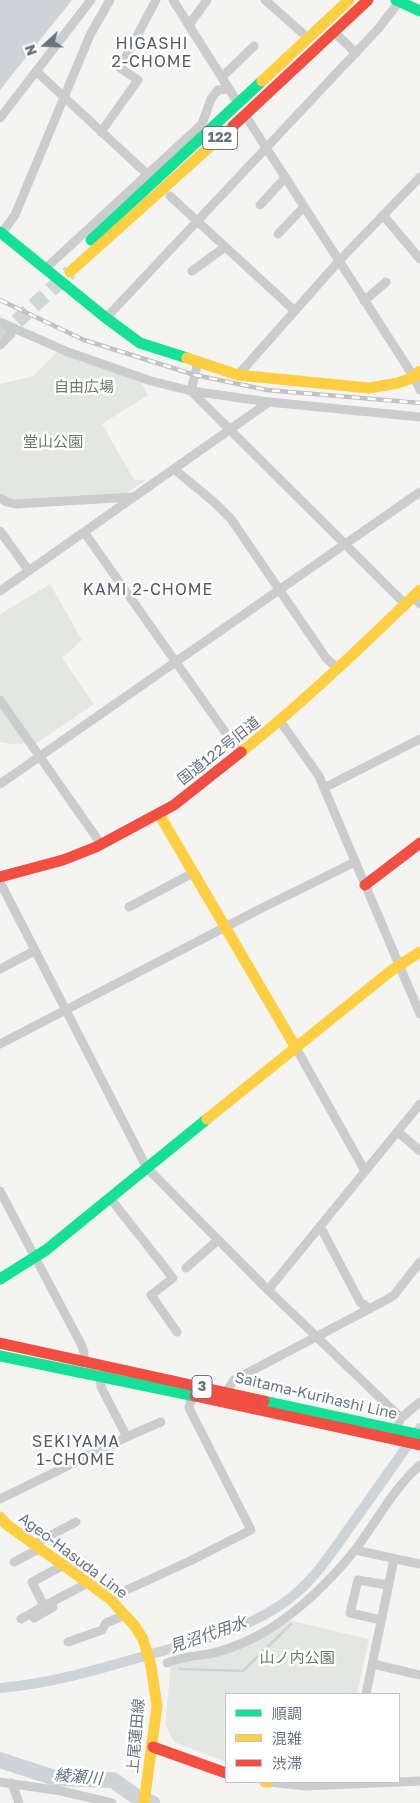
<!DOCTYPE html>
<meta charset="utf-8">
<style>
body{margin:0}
#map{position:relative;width:420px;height:1803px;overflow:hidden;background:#f4f5f3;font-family:"Golos Text","Noto Sans JP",sans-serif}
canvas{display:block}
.legend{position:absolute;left:225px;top:1693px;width:175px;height:90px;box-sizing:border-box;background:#fff;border:1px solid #c2c7cd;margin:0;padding:6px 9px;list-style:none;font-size:15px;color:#667482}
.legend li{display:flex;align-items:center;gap:10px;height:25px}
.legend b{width:25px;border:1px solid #c2c7cd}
.north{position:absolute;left:20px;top:20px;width:50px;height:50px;-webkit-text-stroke:4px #fff;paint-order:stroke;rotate:250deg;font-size:14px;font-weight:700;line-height:20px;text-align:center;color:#667482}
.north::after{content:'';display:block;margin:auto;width:18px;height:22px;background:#667482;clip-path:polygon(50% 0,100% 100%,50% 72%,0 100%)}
</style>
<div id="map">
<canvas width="420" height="1803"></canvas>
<ul class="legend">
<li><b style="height:6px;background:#16e098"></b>順調</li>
<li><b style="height:6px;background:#ffcf43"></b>混雑</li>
<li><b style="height:6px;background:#f24e42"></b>渋滞</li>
</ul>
<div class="north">N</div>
</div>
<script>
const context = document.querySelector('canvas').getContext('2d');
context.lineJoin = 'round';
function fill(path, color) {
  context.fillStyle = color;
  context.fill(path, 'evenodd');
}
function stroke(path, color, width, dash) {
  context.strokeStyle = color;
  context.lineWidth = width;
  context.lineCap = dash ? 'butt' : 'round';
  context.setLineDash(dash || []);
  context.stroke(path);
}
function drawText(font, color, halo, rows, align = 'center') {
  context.font = font + ' "Golos Text","Noto Sans JP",sans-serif';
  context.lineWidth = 5;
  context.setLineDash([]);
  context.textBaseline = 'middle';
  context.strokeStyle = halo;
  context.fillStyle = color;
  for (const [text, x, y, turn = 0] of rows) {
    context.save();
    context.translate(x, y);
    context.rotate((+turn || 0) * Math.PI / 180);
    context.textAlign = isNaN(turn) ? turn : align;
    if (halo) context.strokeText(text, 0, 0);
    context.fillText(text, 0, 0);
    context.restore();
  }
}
fill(new Path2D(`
 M58 351 139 379 148 395 102 424 134 480H146L127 493 14 501 0 493V384L33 376Z
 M50 584 82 640 62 658 94 704 37 743 10 744 0 742V614Z
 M288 1620 369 1639 357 1694H226V1762L174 1742 165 1724 171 1666 182 1661 204 1658Z`), '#e4e7e1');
fill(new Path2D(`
 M0 0H72L0 90Z`), '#cdd3d6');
stroke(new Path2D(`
 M180 1669 243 1671 291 1624`), '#cdd3d6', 2.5);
stroke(new Path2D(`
 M0 1688C51 1684 99 1669 148 1655 198 1641 253 1629 294 1595 318 1575 334 1549 352 1524 375 1492 397 1460 420 1428`), '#cdd3d6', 10);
stroke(new Path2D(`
 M0 1760 55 1778 113 1780 142 1801 152 1803`), '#cdd3d6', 16);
stroke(new Path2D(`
 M0 337 70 272`), '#d0d5d7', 15, [15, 8]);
stroke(new Path2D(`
 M173 0 238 103
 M265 0 308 38
 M189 25 207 0
 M334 32 356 53
 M36 71 147 174
 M222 77 254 46
 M245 115 414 377 420 390
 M0 118 91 0
 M101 132 138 80 120 68 156 0
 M170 196 295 311
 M260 205 285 178
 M383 215 420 259
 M2 233 15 215 90 35 110 0
 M278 234 304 207
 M46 268 202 124 211 99 218 90 229 89
 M192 271 225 247
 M364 301 386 282
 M106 318 378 29 399 2
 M0 322 68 352 151 381 191 391 269 402 420 417
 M0 345 11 334
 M198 362 191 391 405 604
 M238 375 339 261 420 177
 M174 469 214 502 231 519 326 658 338 669
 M0 498 7 502 15 504 133 497
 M0 531 29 571
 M84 532 240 753
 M0 591 269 402
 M413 596 420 604
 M0 700 101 844
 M280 721 319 776 324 788 420 1014
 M0 784 420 492
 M324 788 420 739
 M0 882 147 1168 268 1290 401 1418
 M129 907 193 873
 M0 969 34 951
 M0 1044 262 908 355 862
 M296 1048 365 1171
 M398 1132 420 1151
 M0 1191 81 1344 84 1352V1361
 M110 1198 173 1278 151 1295 177 1332
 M320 1226 360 1302 370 1309
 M186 1268 218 1240
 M268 1290 420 1104
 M100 1376 101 1387 127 1437
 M226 1392 234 1380 388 1299 394 1295 420 1262
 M399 1422 401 1418 420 1402
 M0 1499 133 1434 161 1422
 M34 1544 76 1522
 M355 1550 420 1564
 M14 1562 41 1548
 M64 1565 32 1582 44 1606 88 1583
 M109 1598 190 1561 251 1530 189 1408 190 1403 197 1393
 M34 1618 53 1607
 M21 1619 39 1609
 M381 1620 350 1613 358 1580 388 1585
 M68 1642 102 1630 106 1623 125 1615
 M167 1663C181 1657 194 1656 208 1654 230 1650 249 1641 268 1630 301 1609 331 1580 355 1550 377 1521 393 1489 420 1465
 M373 1664 420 1675
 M366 1694 394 1559
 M0 1782 61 1791 112 1803
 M268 1782 306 1786 398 1782
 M399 1782 420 1781
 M12 1783 19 1803`), '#cacccd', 9);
stroke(new Path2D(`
 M396 0 420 11
 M0 232 106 318 140 343 187 358
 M91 240 262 81
 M0 1279 46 1250 207 1119
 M0 1356 195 1396
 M264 1401 420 1435`), '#16e098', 11);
stroke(new Path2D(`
 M262 81 349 0
 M70 272 233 126
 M187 358 238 375 369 388 398 383 414 377 420 371
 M241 752C304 702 362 646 420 590
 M159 814 296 1048
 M207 1119 392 970 420 952
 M0 1517 6 1524 109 1598 134 1625 143 1639 151 1666 157 1706 144 1803
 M265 1782H268`), '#ffcf43', 11);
stroke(new Path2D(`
 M233 126 368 0
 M0 877 63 860 96 847 174 805 241 752
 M365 885 420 843
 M0 1343 264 1401
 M195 1396 420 1445
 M153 1747 226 1773`), '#f24e42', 11);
const rail = new Path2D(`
 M0 300 84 340 195 375 267 390 420 403`);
stroke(rail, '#c1c2c3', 4.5);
stroke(rail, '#fff', 2.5, [8]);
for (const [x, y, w] of [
 [220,138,35],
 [202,1387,20]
]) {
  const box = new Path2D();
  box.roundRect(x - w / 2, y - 11.5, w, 23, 4);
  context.fillStyle = '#fff';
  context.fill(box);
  stroke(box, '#667482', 1);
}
drawText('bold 14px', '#667482', null, [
 ["122",220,138],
 ["3",202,1387]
]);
drawText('15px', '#677a64', '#fff', [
 ["自由広場",84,387],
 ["堂山公園",53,442],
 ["山ノ内公園",297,1658]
]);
drawText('15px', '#667482', '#fff', [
 ["国道122号旧道",219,751,-38],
 ["Saitama-Kurihashi Line",316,1396,13],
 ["Ageo-Hasuda Line",73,1556,37],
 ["上尾蓮田線",136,1736,-85]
]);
context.letterSpacing = '1px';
drawText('16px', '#535d68', '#fff', [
 ["HIGASHI",152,44],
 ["2-CHOME",152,62],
 ["KAMI 2-CHOME",148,590],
 ["SEKIYAMA",76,1442],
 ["1-CHOME",76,1460]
]);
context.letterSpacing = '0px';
drawText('italic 16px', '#61757f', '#fff', [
 ["見沼代用水",208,1635,-19],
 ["綾瀬川",78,1777,5]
]);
</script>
